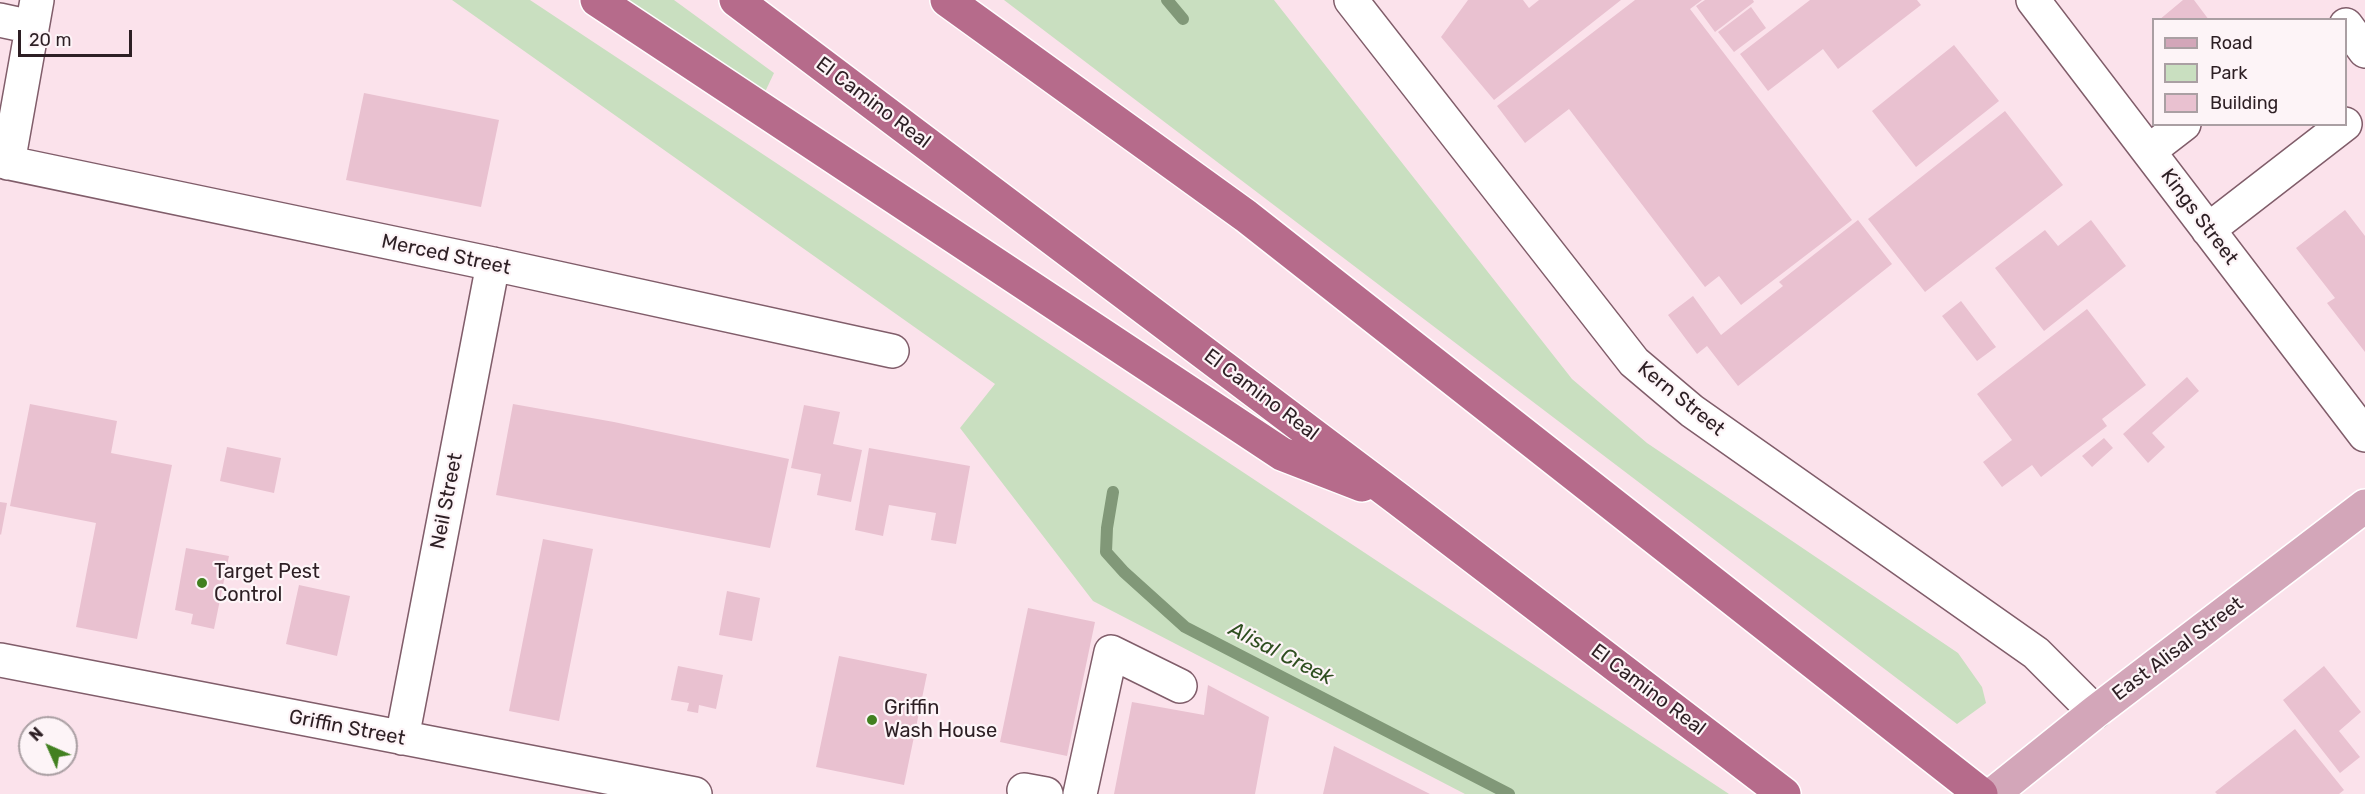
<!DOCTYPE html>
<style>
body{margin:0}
#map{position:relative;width:2365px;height:794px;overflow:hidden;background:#fbe2eb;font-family:Rubik,sans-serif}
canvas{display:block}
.legend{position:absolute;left:2152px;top:18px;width:195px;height:108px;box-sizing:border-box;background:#fdf4f7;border:2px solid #aa9fa3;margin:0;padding:8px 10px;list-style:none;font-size:18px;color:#2d1f24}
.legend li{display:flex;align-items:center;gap:12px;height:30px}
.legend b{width:30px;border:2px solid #aa9fa3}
.north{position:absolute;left:18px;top:716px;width:60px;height:60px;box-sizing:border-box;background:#fdf4f7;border:2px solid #aa9fa3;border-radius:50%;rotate:315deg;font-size:16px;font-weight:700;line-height:24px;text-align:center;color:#2d1f24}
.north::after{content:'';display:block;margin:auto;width:21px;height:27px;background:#428020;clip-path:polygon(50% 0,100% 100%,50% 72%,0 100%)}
.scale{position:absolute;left:18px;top:30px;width:114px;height:27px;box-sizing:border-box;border:3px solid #2d1f24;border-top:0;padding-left:8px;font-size:18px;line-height:21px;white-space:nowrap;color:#2d1f24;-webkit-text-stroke:4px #fdf4f7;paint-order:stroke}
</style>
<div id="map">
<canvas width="2365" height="794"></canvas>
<ul class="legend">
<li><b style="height:8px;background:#d3a6b9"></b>Road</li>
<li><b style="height:16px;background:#c9dfc0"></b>Park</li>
<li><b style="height:16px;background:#e9c1d0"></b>Building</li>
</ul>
<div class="north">N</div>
<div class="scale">20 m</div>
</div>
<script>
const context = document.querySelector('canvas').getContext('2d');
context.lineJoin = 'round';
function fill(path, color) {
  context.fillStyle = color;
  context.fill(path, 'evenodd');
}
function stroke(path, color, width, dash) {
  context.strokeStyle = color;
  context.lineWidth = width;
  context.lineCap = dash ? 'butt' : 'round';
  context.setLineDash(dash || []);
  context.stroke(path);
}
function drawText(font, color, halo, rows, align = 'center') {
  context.font = font + ' Rubik,sans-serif';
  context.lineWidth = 4.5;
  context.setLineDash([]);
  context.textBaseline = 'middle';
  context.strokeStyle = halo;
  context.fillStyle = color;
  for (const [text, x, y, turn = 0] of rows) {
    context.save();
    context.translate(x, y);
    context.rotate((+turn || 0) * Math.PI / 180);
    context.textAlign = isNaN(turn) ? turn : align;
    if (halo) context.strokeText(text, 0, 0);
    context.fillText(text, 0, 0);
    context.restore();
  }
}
fill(new Path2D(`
 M452 0H530L1729 794H1465L1093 601 960 428 995 384Z
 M622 0H674L774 73 765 92Z
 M1004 0H1274L1572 379 1647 443 1958 653 1982 687 1986 703 1957 724Z`), '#c9dfc0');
stroke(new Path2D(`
 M1167 0 1183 19
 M1113 492 1107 528 1106 552 1124 572 1185 627 1509 794`), '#819878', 12);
fill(new Path2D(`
 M1468 0H1523L1529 8 1539 0H1621L1494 100 1441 37Z
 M1635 0H1702L1690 9 1852 220 1741 305 1719 276 1705 287 1569 109 1525 143 1497 106Z
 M1705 0H1753L1754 2 1715 32 1696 6Z
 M1810 0H1917L1921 5 1838 69 1823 49 1768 91 1740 54Z
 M2183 0H2194L2209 20H2159Z
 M1751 7 1766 28 1734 52 1718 32Z
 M1954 45 1999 101 1916 167 1872 111Z
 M364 93 499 120 481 207 346 180Z
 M2005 111 2063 185 1925 292 1868 219Z
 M2345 210 2365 236V352L2327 303 2335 298 2296 248Z
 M1858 220 1892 264 1738 386 1707 346 1697 354 1668 315 1693 296 1721 335 1783 286 1779 282Z
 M2091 220 2126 266 2044 331 1995 268 2045 230 2058 246Z
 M1961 301 1996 347 1977 361 1942 316Z
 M2087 309 2146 385 2102 419 2107 426 2041 477 2032 465 2002 487 1983 462 2012 440 1977 394Z
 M2187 377 2199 391 2152 433 2165 447 2148 463 2123 434Z
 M30 404 117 421 111 453 172 465 137 639 76 627 96 523 10 506Z
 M513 404 614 422 789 459 770 548 496 495Z
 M804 405 840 412 833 444 862 450 851 502 817 495 821 474 791 468Z
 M2104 438 2113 448 2092 467 2082 456Z
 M227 447 281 458 274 493 220 481Z
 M869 448 970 466 956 544 931 540 936 513 889 505 883 536 855 530Z
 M0 502 7 503 1 535 0 534Z
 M543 539 593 549 559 721 509 711Z
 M186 548 229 556 214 629 191 624 193 614 175 610Z
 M299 585 350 596 337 656 286 644Z
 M727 591 760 598 752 641 719 635Z
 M1028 608 1095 622 1067 756 1000 742Z
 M839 656 927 674 904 785 816 767Z
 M678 666 723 675 716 709 699 705 698 713 687 711 689 703 671 700Z
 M2324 666 2361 712 2339 731 2360 757 2340 773 2283 700Z
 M1208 685 1269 717 1255 794H1114L1132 702 1204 715Z
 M2295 729 2344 790 2339 794H2217L2215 792Z
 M1334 746 1430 794H1323Z`), '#e9c1d0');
const minor = new Path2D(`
 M1351 0 1634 362 1692 411 2036 653 2095 712
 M2033 0 2365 435
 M0 20 32 27
 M2346 25 2365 51
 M2149 151 2184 124
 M0 161 493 264 892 351
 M8 163 37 0
 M2208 230 2345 124
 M0 660 695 794
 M402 738 493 264
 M1024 790 1046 794
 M1080 794 1111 652 1180 686`);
const major = new Path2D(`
 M1993 794 2095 712 2365 506`);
const highway = new Path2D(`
 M597 0 1282 454 1362 485
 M736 0 1398 499 1784 794
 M947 0 1246 216 1981 794`);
stroke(minor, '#805d6a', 36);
stroke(major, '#fff', 36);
stroke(highway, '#fff', 36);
stroke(minor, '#fff', 33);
stroke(major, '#d3a6b9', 33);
stroke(highway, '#b66b8b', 33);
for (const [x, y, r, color] of [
 [202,583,6,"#428020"],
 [872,720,6,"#428020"]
]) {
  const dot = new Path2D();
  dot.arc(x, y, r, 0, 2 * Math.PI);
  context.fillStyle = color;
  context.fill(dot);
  stroke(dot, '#fdf4f7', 2);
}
drawText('20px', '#2d1f24', '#fdf4f7', [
 ["El Camino Real",873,103,37],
 ["Kings Street",2199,217,53],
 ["Merced Street",446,255,12],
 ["El Camino Real",1261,395,37],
 ["Kern Street",1681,399,39],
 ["Neil Street",447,501,-79],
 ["East Alisal Street",2178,649,-37],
 ["El Camino Real",1648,690,37],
 ["Griffin Street",347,728,11]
]);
drawText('20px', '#2d1f24', '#fdf4f7', [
 ["Target Pest",214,572],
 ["Control",214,595],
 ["Griffin",884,708],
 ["Wash House",884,731]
], 'left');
drawText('italic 21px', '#2f4f20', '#fdf4f7', [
 ["Alisal Creek",1281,654,27]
]);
</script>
